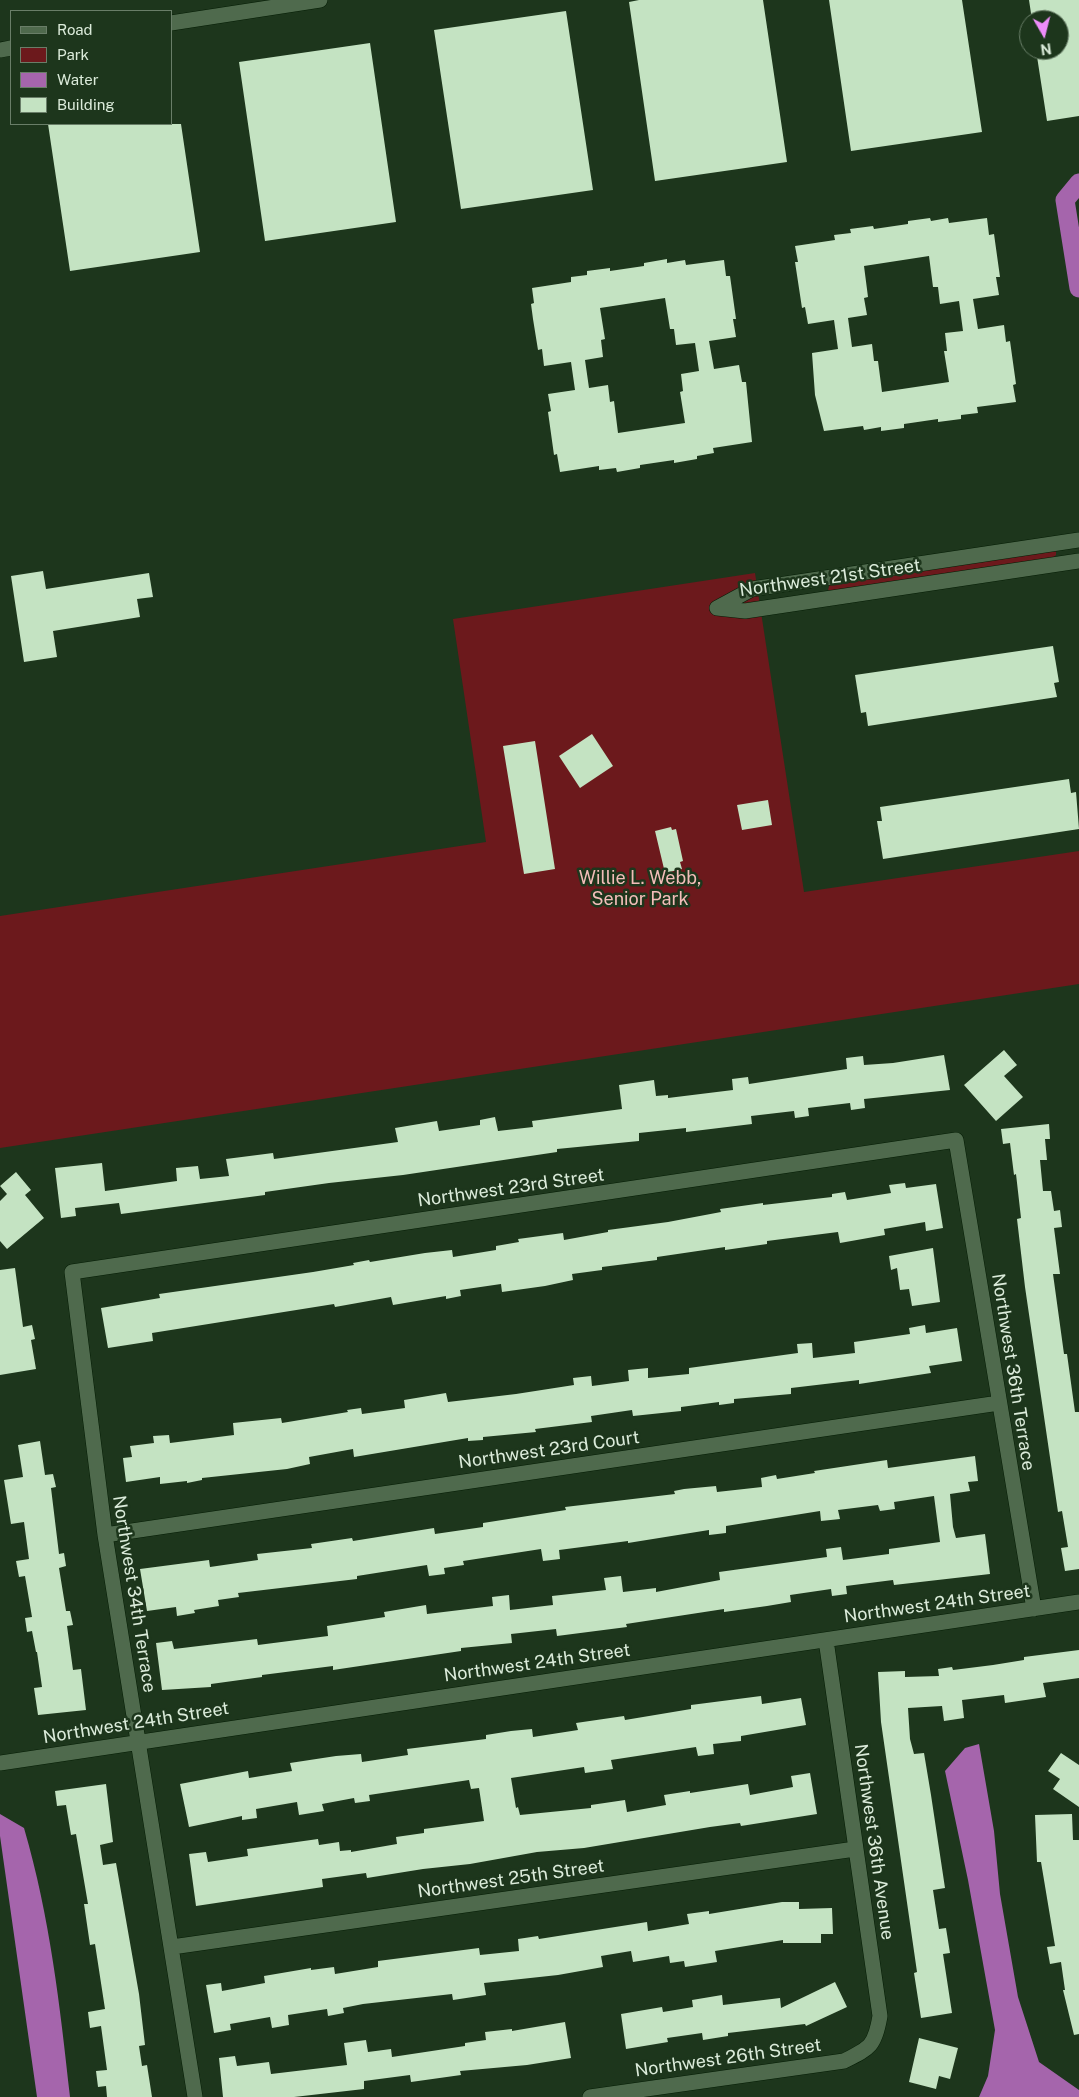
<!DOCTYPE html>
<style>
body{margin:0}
#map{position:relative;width:1079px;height:2097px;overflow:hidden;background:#1d361c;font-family:"Public Sans",sans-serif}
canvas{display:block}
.legend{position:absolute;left:10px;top:10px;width:162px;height:115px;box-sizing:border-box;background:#1d361c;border:1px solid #697e68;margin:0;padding:6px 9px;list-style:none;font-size:15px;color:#dbebda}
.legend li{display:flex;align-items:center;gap:10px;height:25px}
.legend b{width:25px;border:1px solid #697e68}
.north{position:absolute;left:1019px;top:10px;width:50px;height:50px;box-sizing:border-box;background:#1d361c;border:1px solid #697e68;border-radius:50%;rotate:172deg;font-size:14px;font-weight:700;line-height:20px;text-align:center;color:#dbebda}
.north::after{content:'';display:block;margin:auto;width:18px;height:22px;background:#ee8cf9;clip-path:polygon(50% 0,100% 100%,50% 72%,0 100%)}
</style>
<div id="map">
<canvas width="1079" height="2097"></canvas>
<ul class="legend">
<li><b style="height:6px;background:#4f6a4d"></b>Road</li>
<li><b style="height:14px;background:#6c191c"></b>Park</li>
<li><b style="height:14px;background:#a565ac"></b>Water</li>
<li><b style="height:14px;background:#c4e3c2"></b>Building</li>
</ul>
<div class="north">N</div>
</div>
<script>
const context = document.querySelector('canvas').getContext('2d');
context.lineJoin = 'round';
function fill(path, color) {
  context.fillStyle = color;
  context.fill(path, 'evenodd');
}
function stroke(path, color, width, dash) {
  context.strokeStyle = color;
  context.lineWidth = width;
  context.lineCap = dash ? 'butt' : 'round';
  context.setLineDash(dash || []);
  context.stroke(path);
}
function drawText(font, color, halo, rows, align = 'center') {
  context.font = font + ' "Public Sans",sans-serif';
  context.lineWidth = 5;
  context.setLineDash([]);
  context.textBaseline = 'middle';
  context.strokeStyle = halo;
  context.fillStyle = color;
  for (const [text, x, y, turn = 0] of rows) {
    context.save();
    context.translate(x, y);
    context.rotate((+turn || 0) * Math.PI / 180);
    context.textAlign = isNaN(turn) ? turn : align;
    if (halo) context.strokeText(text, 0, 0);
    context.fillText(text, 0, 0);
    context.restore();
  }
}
fill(new Path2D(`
 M1056 551V555L1053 558 831 592 828 590 830 583Z
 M755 573 804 892 1079 851V984L0 1148V916L486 842 453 619Z`), '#6c191c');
fill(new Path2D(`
 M979 1744 994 1831 1000 1894 1018 1997 1039 2062 1079 2090V2097H979L988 2076 995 2030 968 1880 945 1771 965 1748Z
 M0 1814 24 1828C50 1917 60 2006 70 2097H37L0 1836Z`), '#a565ac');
stroke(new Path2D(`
 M1079 183 1065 200 1079 288`), '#a565ac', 19);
fill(new Path2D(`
 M639 0H763L787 162 655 181 629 2Z
 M829 0H962L982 132 851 151Z
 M1029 0H1079V116L1047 121 1036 50H1059V20H1032Z
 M566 11 593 190 461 209 434 30Z
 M370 43 396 222 265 241 239 62Z
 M48 124H181L200 252 70 271Z
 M930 218 931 221 948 218 949 223 987 218 989 235 994 234 1000 277H996L999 295 973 299 978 329 1004 325 1006 342 1010 341 1016 384 1013 385 1016 402 977 407 978 413 961 415V419L938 422V419L904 424V428L881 431V427L864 430 863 426 824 431 815 395 812 353 838 349 834 320 808 324 805 307 802 308 795 262H798L795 246 835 240 834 235 851 233 850 229 873 226 874 229 908 224V221ZM929 256 933 287H938L940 304 959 301 963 331 945 333 947 351H944L949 382 882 392 878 361H874L872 344 852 347 848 318 867 315 864 298 868 297 864 266Z
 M667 259V263L685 260 686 265 724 260 726 276H730L736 319H733L736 337 709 341 714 369 739 365 742 382H746L752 442 713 448 714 453 697 456V459L674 463V460L640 465V468L617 472 616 468 599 470V466L560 472 557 454 554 455 548 412 551 411 548 394 575 390 571 362 544 366 542 349 538 350 533 319 531 304 534 303 532 288 571 282V277L587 275V271L610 268V271L644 266V263ZM665 298 670 329H674L676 345 695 343 699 371 681 374 683 391 680 392 685 423 618 433 614 401 610 402 608 385 589 388 585 360 603 357 601 340 605 339 600 308Z
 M43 571 46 589 149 573 153 597 137 599 140 617 53 631 57 657 24 662 11 576Z
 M1053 646 1059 682 1054 683 1057 697 868 726 866 712 861 713 855 675Z
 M592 734 613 766 580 788 559 756Z
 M535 741 555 869 524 874 503 746Z
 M1069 779 1071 793 1076 792 1079 829 883 859 877 821H882L880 807Z
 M768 800 772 825 742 830 737 805Z
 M671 827 672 830 676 829 683 861 680 862 682 869 665 873 655 831Z
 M1004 1050 1017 1065 1004 1076 1023 1097 996 1121 964 1085Z
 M944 1055 950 1090 864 1099 865 1108 851 1110 850 1103 808 1108 809 1116 795 1118 794 1111 751 1116 752 1124 686 1132V1128L639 1133V1141L557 1149V1152L403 1175 329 1183 265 1192V1195L121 1214 119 1203 75 1208 76 1216 61 1218 55 1168 102 1163 105 1191 177 1181 176 1168 198 1166 200 1179 229 1176 226 1159 273 1153 274 1159 398 1142 395 1128 437 1121 439 1131 480 1125V1120L495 1117 498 1131 533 1127 532 1121 622 1109 619 1085 654 1080 656 1096 668 1095V1098L733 1090 732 1079 748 1077 749 1084 847 1069 846 1058 863 1056 864 1065 893 1063Z
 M1049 1124 1050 1139H1045L1047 1160H1040L1043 1191H1051L1054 1211 1060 1210 1062 1227 1054 1228 1060 1274H1053L1064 1354H1067L1075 1412H1079V1569L1065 1571 1061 1548 1068 1547 1062 1511 1058 1512 1025 1287 1017 1219 1021 1218 1016 1174 1014 1175 1010 1143 1003 1144 1001 1129Z
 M16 1172 31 1190 25 1195 44 1218 7 1249 0 1241V1201L7 1194 0 1186Z
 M905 1183 906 1188 936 1184 943 1228 926 1231 925 1222 884 1229 885 1235 840 1243 838 1232 767 1241V1244L725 1250V1247L657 1257V1260L602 1267V1270L572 1274 573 1280 545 1286 502 1292 501 1284 460 1290 461 1296 446 1299V1296L393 1305 391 1297 335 1307 334 1304 152 1333 153 1341 108 1348 101 1308 160 1298 159 1294 313 1272 354 1265 353 1263 369 1260 370 1262 425 1253 452 1250 453 1257 496 1250V1246L519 1242 518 1239 563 1233 564 1240 608 1232V1230L668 1222 721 1212 720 1209 763 1203V1205L832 1197V1194L845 1192 847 1200 891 1193 889 1185Z
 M933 1248 940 1302 912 1306 909 1289 900 1290 897 1268 891 1270 889 1256Z
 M15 1268 23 1327 32 1325 35 1339 31 1340 36 1369 0 1375V1270Z
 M925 1325 926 1333 957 1328 962 1361 929 1366 931 1373 859 1384V1380L791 1388V1394L734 1399V1403L719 1405V1402L681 1407V1411L633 1416 632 1410 591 1416 592 1422 535 1429 536 1432 483 1437V1440L468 1441V1438L354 1457 353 1449 309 1457 310 1464 287 1469 202 1478V1480L187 1483V1481L160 1484V1477L126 1482 123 1458 132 1457 130 1446 154 1443 153 1436 169 1435 170 1443 234 1435 233 1423 281 1418 282 1423 348 1412 347 1410 361 1408 362 1414 405 1408 404 1400 446 1393 448 1402 516 1394 574 1385 573 1378 591 1376 592 1386 629 1381 628 1370 648 1368V1378L689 1374V1368L798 1353 797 1344 812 1343 813 1358 855 1353 854 1342 910 1334 909 1328Z
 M40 1441 45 1475 53 1474 56 1487 51 1488 59 1554 64 1553 66 1566 59 1568 66 1611H70L73 1625 67 1626 73 1670 81 1669 86 1710 38 1715 34 1688 42 1687 37 1652H36L32 1631 27 1632 25 1618 32 1617 25 1576 19 1577 16 1561 29 1559 24 1522 11 1524 4 1480 23 1477 18 1445Z
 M975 1456 978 1481 968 1482 970 1491 950 1494 953 1527 956 1538 985 1534 990 1574 894 1585 893 1580 846 1586 847 1594 832 1596 831 1589 790 1595 791 1602 767 1606 724 1612V1609L626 1624 627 1627 557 1636 556 1629 511 1634 512 1643 461 1648V1651L333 1670V1666L262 1675V1677L211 1684V1687L162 1690 156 1643 172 1641 174 1649 257 1639 258 1645 328 1636 327 1626 385 1617 384 1612 426 1605 427 1614 493 1606 492 1597 509 1595 510 1610 553 1605 552 1596 606 1590 604 1578 621 1576 623 1592 656 1588V1592L720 1580 719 1572 827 1557 826 1549 841 1547 843 1560 889 1554V1549L940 1542 934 1496 894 1502 895 1509 880 1511 878 1505 838 1510 840 1519 821 1521 820 1511 726 1526V1533L709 1535V1530L628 1543V1541L559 1550 560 1559 543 1561 541 1549 463 1561 464 1565 444 1568 445 1574 429 1576 427 1565 357 1576V1579L238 1593 239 1597 218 1600 219 1606 194 1610 195 1613 177 1616 176 1607 147 1611 140 1569 209 1560 210 1567 258 1560 257 1554 312 1548 311 1544 352 1538 353 1541 434 1528 435 1534 483 1527V1523L566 1510 565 1507 675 1494 674 1491 684 1489 716 1486 717 1492 762 1487 761 1478 776 1475 777 1479 815 1473 814 1471 887 1460 888 1468Z
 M1079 1650V1678L1043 1683 1046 1697 1005 1703 1004 1695 962 1700 964 1718 944 1721 942 1706 908 1708 910 1739 914 1754 924 1753 931 1795 945 1888 933 1890 939 1929 946 1928 950 1953 943 1954 952 2013 921 2018 914 1973 917 1972 881 1722 878 1672 905 1671V1677L939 1676 938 1669 952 1667 953 1670 993 1665 1024 1660V1657Z
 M761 1696 762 1704 801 1698 806 1725 741 1736V1741L713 1744 714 1754 698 1756 696 1747 611 1760 613 1769 585 1773 584 1767 511 1778 516 1808 518 1807 520 1815 591 1808V1805L625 1800 627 1812 666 1805 664 1795 690 1791V1793L748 1784 750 1795 793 1787 791 1776 810 1773 817 1814 741 1826 740 1823 710 1827 584 1848 537 1852 470 1864 423 1869 367 1878 366 1873 322 1879 323 1887 196 1906 189 1854 206 1852 208 1862 248 1856 247 1849 318 1839 319 1845 339 1842 340 1851 351 1850V1852L397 1844 396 1837 424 1833V1829L484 1821 479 1788 471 1789 469 1780 369 1795 370 1801 355 1803 354 1798 322 1804 324 1811 299 1815 297 1802 256 1809 257 1818 242 1820V1816L189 1827 180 1784 248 1771 249 1778 292 1771 290 1763 336 1756 361 1754 362 1762 408 1755 407 1749 486 1739V1735L511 1731 532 1729 533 1737 578 1730 576 1723 624 1716 625 1720 691 1709V1705Z
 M1061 1753 1079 1765V1807L1053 1789 1060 1779 1048 1771Z
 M106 1784 113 1842 100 1845 103 1865 116 1863 139 1994 145 2045 139 2046 142 2066 147 2065 152 2097H107L106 2086 98 2087 96 2071 107 2070 101 2026 90 2028 88 2012 105 2009 95 1944 90 1945 84 1904H88L76 1834 71 1835 66 1805 57 1806 55 1791Z
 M1072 1814 1073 1840H1079V2034L1074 2035 1063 1990H1065L1061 1962 1050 1964 1047 1947 1055 1946 1041 1862H1037L1035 1815Z
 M782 1902H799V1909L832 1908 833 1934H821V1943H783V1940L715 1951 717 1962 685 1967 684 1961 670 1963 669 1956 633 1962 631 1951 601 1956 603 1967 558 1975 484 1983 486 1995 453 2000 452 1994 363 2004 343 2008 344 2013 328 2016 327 2009 288 2015 289 2025 272 2028 270 2017 230 2024 231 2030 214 2033 206 1985 221 1983 222 1991 265 1983 264 1976 311 1968V1970L334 1967 335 1974 378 1967V1961L479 1948 480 1955 519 1951 518 1939 538 1936 539 1939 647 1922 648 1931 689 1924 687 1914 709 1911V1914Z
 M835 1982 847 2007 806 2026 805 2024 728 2033V2036L703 2040 702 2033 667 2038 668 2042 626 2049 621 2014 662 2007 663 2012 693 2007 692 2000 722 1995 723 2005 780 1998 781 2008Z
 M565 2022 571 2058 527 2065 460 2071 461 2075 411 2082 410 2075 364 2081V2089L294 2097H223L219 2058 235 2056 237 2066 269 2062 271 2074 347 2065 344 2043 366 2040 368 2052 391 2049 392 2057 465 2046V2043L486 2040 485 2032 512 2029V2031Z
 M919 2038 958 2048 950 2079 939 2076 936 2089 909 2082Z`), '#c4e3c2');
const minor = new Path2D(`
 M171 23 320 0
 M0 50 11 48
 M717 608 752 589 1079 540
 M717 608 745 611 1079 561
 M105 1535 999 1403
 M0 1763 1079 1602
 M172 1947 855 1849
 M195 2097 105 1535 72 1272 956 1140 1034 1609
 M590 2097 844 2061C870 2048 875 2046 880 2016L826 1640`);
stroke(minor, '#051d05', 16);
stroke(minor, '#4f6a4d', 15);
drawText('18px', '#dbebda', '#1d361c', [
 ["Northwest 21st Street",830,578,-8],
 ["Northwest 23rd Street",511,1188,-8],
 ["Northwest 36th Terrace",1013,1372,81],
 ["Northwest 23rd Court",549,1450,-8],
 ["Northwest 34th Terrace",134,1594,81],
 ["Northwest 24th Street",937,1604,-8],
 ["Northwest 24th Street",537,1663,-8],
 ["Northwest 24th Street",136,1723,-9],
 ["Northwest 36th Avenue",874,1842,82],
 ["Northwest 25th Street",511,1879,-8],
 ["Northwest 26th Street",728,2058,-8]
]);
drawText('18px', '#f3bdb9', '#1d361c', [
 ["Willie L. Webb,",640,878],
 ["Senior Park",640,899]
]);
</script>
